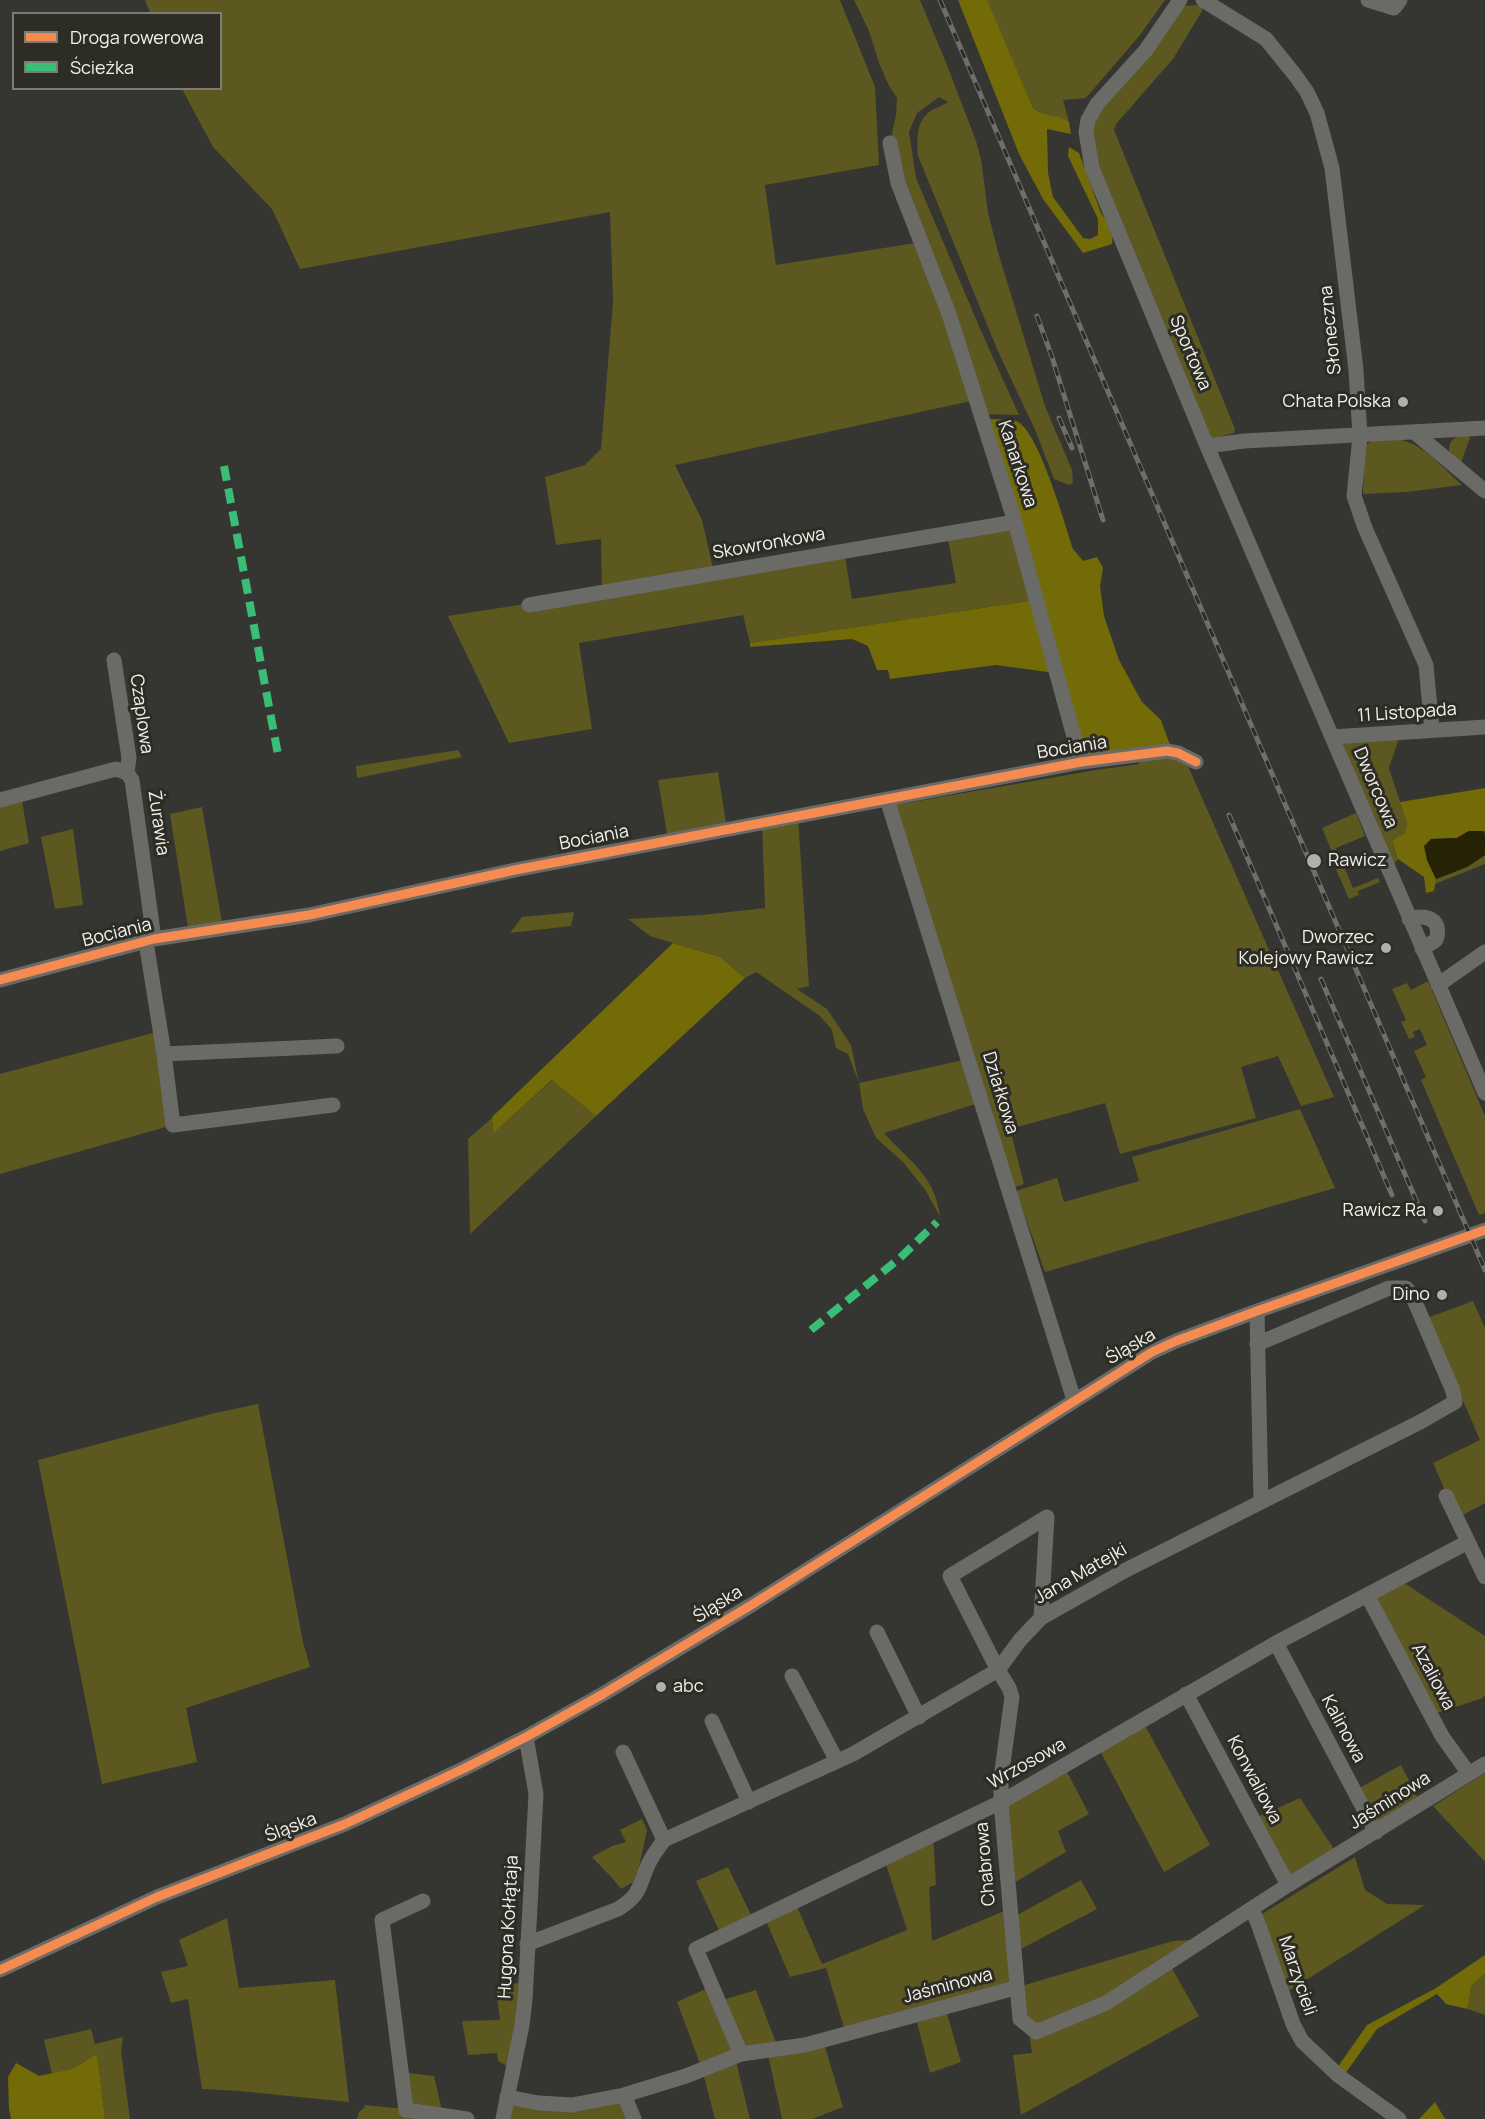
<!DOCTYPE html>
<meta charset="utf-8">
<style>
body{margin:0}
#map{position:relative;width:1485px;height:2119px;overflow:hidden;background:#353531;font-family:Manrope,sans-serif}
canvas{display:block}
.legend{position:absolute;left:12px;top:12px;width:210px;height:78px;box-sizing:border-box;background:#2d2c25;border:2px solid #7c7b75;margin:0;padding:8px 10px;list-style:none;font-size:18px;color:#f2f2ed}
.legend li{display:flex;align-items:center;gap:12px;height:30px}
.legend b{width:30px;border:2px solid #7c7b75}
</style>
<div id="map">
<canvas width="1485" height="2119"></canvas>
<ul class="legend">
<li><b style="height:8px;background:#f68b52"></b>Droga rowerowa</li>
<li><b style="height:8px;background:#3abd76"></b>Ścieżka</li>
</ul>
</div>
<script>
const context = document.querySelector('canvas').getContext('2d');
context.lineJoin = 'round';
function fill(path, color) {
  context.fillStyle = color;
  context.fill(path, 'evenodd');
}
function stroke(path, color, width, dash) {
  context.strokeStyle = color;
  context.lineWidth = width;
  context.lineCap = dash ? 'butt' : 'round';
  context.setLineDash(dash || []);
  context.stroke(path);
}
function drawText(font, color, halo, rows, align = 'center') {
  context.font = font + ' Manrope,sans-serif';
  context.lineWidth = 6;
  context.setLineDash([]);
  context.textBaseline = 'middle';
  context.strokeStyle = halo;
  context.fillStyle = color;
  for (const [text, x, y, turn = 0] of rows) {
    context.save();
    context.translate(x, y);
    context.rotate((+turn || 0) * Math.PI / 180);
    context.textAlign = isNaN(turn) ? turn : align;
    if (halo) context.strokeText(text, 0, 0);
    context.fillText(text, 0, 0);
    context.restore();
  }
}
fill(new Path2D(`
 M145 0H840L875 87 879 165 765 185 776 265 922 242 890 143 896 115 897 98 889 86 879 63 869 31 854 0H920L947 65 976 141 981 159 988 213 998 252 1045 406 1072 470 1073 483 1069 485 1054 479 1036 432 997 349 918 156C917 142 916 124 927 114 932 109 942 106 948 102L939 97 917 113 909 132 916 178 982 333 1019 415 980 414 976 400 675 465 702 520 714 573 844 551 852 599 956 583 947 534 1015 522 1035 600 750 643 743 615 579 643 592 729 509 743 448 616 602 592 601 539 556 545 545 477 585 465 601 449 613 302 610 212 300 269 272 209 213 147 182 89 220 88V14L150 13Z
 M986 0H1165L1140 35 1086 98 1063 100 1069 122C1058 114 1044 118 1033 108Z
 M1199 5 1203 7 1202 11 1173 59 1116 124 1114 130 1235 429 1234 433 1213 438H1210L1095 161 1091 136 1097 114 1183 6Z
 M1473 429 1459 469C1442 444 1447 440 1473 429Z
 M1376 439C1386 439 1396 438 1405 441 1427 448 1445 470 1462 485L1406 492 1363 494 1364 450 1367 444Z
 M1401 732 1389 768 1407 823 1405 833 1392 840 1398 859 1392 867 1343 743Z
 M458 750 462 757 357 778 356 766Z
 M1139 755 1184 757 1334 1097 1301 1106 1278 1056 1241 1067 1256 1118 1120 1154 1105 1103 1010 1129 1024 1184 1010 1189 982 1102 884 1133C909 1161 935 1175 940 1217L926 1191 903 1162 876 1138 863 1109 859 1083 848 1054 836 1048 832 1030 820 1016 756 972 745 978 720 957 650 936 628 919 702 915 765 908 762 823 798 816 809 986 797 989 827 1009 851 1045 859 1083 968 1059 887 799 896 797 901 804 1096 770 1139 764Z
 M718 772 727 829 668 840 658 780Z
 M21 794 29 843 0 851V800Z
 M202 807 223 928 189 934 170 814Z
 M1356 813 1365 836 1336 848 1353 888 1378 878 1380 882 1358 891 1359 895 1349 899 1331 858 1334 857 1322 828Z
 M73 829 83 905 55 909 41 837Z
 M1485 855V864L1435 884 1436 879 1467 867Z
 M574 912 571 926 510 933 522 917Z
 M1428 981 1485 1116V1213L1479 1215 1421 1080 1426 1077 1414 1051 1427 1045 1420 1029 1413 1032 1415 1037 1409 1039 1401 1022 1406 1020 1392 989 1407 983 1411 990Z
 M160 1031 173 1125 0 1174V1074Z
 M553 1080 596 1116 470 1234 468 1139 492 1118 493 1132Z
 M1300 1109 1335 1188 1045 1272 1016 1191 1057 1178 1064 1202 1139 1181 1132 1157Z
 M1473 1301 1485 1328V1503L1457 1518 1433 1463 1480 1440 1427 1318Z
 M258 1404 303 1642 310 1667 186 1708 197 1762 102 1784 38 1460 215 1413Z
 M1398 1579 1485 1636V1695L1483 1698 1431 1715 1367 1595Z
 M1142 1720 1210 1845 1164 1872 1098 1747Z
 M1401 1765 1421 1804 1376 1832 1354 1791Z
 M1064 1766 1089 1814 1058 1831 1066 1852 1007 1887 1001 1802Z
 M1485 1773V1862L1433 1806Z
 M1300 1798 1338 1855 1288 1885 1253 1819Z
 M642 1819 647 1830 639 1867 633 1882 621 1889 612 1878 592 1857 612 1846 626 1842 620 1830Z
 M933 1835 936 1885 929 1887 932 1941 1009 1909 1010 1919 1081 1880 1097 1909 1013 1953 1015 1988 1173 1941 1190 1940 1169 1963 1199 2016 1021 2115 1013 2055 1032 2053 1029 2034 1020 2019 1015 1988 945 2007 961 2062 930 2073 915 2015 846 2034 826 1968 790 1977 764 1916 795 1902 822 1964 907 1930 884 1858Z
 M1355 1857 1365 1890 1387 1904 1425 1905 1287 1992 1262 1914Z
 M728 1867 754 1921 722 1937 696 1881Z
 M227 1918 239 1988 335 1980 349 2102 239 2091 202 2089 188 1999 171 2003 161 1972 188 1966 179 1940Z
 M1485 1974V2015L1468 2009 1471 1986Z
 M526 1981 513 2069 498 2061 497 2053 468 2055 462 2021 500 2020 496 1988Z
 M712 1986 719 2001 756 1990 778 2048 823 2040 843 2107 812 2119H782L767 2050 735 2057 750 2119H715L702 2069 677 2002Z
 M91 2029 95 2044 123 2037 121 2051 130 2119H105L97 2054 72 2069 52 2074 44 2040Z
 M401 2072 434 2076 443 2115 442 2119H357L359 2112 364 2108 365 2105 406 2109Z
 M624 2095 634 2119H503L507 2097 539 2103Z`), '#5d5720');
fill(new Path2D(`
 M958 0H987L1033 108C1044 118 1058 113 1069 122L1071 134 1047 129 1048 173 1053 197 1083 238 1090 239 1098 235V219L1068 156 1069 147 1079 153 1101 213 1113 230 1112 244 1083 253 1043 199 1019 154Z
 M990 419C998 420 1011 418 1018 422 1039 433 1065 524 1073 549L1083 561 1097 557 1103 568 1100 586 1104 616 1119 660 1142 702 1161 720 1170 745 1081 762 1061 676 1048 672 996 665 890 679 888 670H877L868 646 852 639 750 647V643L1035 600 984 425Z
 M1485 788V831H1469L1457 838 1431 839 1427 860 1436 879 1434 891 1426 893 1424 877 1398 859 1392 840 1405 833 1407 823 1400 802Z
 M673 943 720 957 745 978 596 1116 552 1080 493 1133 492 1117Z
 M1485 1955V1974L1471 1986 1468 2009 1446 2004 1437 1994 1377 2029 1345 2074 1337 2068 1367 2025 1436 1988Z
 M97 2054 105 2119H11L9 2109 8 2077 16 2063 39 2076 72 2069Z
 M1435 2102 1445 2119H1419Z`), '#736b07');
fill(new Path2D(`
 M1469 831H1483L1485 836V855L1467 867 1436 879 1427 860 1424 846 1431 839 1457 838Z`), '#252206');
stroke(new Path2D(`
 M1180 0 1146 50 1097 104 1088 120 1086 132 1092 168 1207 446 1485 1093
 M1203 0 1266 39 1295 75 1307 92 1317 113 1332 168 1356 370 1360 436 1354 496 1365 528 1426 665 1432 730
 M1368 0 1394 8 1400 0
 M890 143 898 183 949 314 1015 522 1081 762
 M1414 432 1485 491
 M1207 446 1244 441 1485 428
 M529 605 1015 522
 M114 660 129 758 127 773
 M1332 737 1485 727
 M887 799 1074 1400
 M0 800 116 769 127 773 132 780 154 939
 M1409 919C1426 914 1443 919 1436 940L1422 949
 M146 942 164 1054 337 1046
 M0 980 154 939 309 915 515 870 1081 762 1167 751 1178 753 1196 762
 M1438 985 1485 952
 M164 1054 173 1125 333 1105
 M1257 1311 1261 1502
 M1446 1496 1485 1577
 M1367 1595 1442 1736 1469 1774
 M1041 1618 1047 1517 950 1576 998 1670 1009 1688 1012 1697 1001 1778V1802L1020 2019 1036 2032 1106 2003 1288 1885 1485 1764
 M877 1632 919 1717
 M1276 1643 1376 1832
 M792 1676 837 1761
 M1186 1694 1288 1885
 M712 1721 749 1802
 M623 1752 664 1840
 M423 1901 382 1920 406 2110 467 2119
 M1248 1911 1255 1916 1259 1926 1293 2024 1302 2041 1339 2076 1399 2119
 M527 1944 618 1909C641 1895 638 1887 648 1865 652 1856 658 1848 664 1840L853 1754 998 1670 1020 1640 1041 1618 1126 1570 1422 1421 1455 1402 1453 1391 1412 1295 1406 1288H1389L1257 1344
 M0 1970 157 1897 345 1824 463 1769 526 1737 603 1694 753 1604 1152 1352 1176 1341 1257 1311 1485 1230
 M741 2054 696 1949 1001 1802 1276 1643 1468 1542
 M624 2095 634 2119
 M507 2097 539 2103 572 2105 624 2095 686 2076 741 2054 805 2045 1015 1988
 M503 2119 522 2025 525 2000 536 1794 526 1737`), '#6a6a67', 15);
const rail = new Path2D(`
 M940 0 1485 1270
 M1037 316 1052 357 1103 520
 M1059 418 1072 448
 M1229 815 1392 1195
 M1321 979 1425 1221`);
stroke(rail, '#6e6e6c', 5);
stroke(rail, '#2d2c25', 3, [9]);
stroke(new Path2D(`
 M224 466 279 760
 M811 1330 900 1258 937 1222`), '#3abd76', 8, [15, 8]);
stroke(new Path2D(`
 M0 980 154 939 309 915 515 870 1081 762 1167 751 1178 753 1196 762
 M0 1970 157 1897 345 1824 463 1769 526 1737 603 1694 753 1604 1152 1352 1176 1341 1257 1311 1485 1230`), '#f68b52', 9);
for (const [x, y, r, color] of [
 [1403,402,6,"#b0b0ab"],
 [1314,861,8,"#b0b0ab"],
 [1386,948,6,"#b0b0ab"],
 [1438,1211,6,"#b0b0ab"],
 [1442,1295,6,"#b0b0ab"],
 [661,1687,6,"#b0b0ab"]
]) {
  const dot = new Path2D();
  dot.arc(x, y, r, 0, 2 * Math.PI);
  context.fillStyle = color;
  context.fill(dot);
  stroke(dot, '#2d2c25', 2);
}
drawText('18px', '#f2f2ed', '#2d2c25', [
 ["Słoneczna",1331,330,-96],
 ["Sportowa",1190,353,67],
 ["Kanarkowa",1017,464,72],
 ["Skowronkowa",769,544,-10],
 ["11 Listopada",1407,713,-4],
 ["Czaplowa",141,714,82],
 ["Bociania",1072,748,-9],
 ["Dworcowa",1375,788,67],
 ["Żurawia",158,823,82],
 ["Bociania",594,838,-11],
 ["Bociania",117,933,-14],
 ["Działkowa",1000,1093,73],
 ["Śląska",1131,1347,-30],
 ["Jana Matejki",1081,1574,-30],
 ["Śląska",718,1605,-32],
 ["Azaliowa",1433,1677,62],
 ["Kalinowa",1343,1729,62],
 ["Wrzosowa",1027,1764,-29],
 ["Konwaliowa",1254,1780,62],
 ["Jaśminowa",1390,1801,-32],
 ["Śląska",291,1828,-21],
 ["Chabrowa",986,1864,-95],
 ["Hugona Kołłątaja",509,1927,-87],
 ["Marzycieli",1297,1976,71],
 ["Jaśminowa",948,1986,-15]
]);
drawText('18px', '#f2f2ed', '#2d2c25', [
 ["Chata Polska",1391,402],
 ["Rawicz",1328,861,"left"],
 ["Dworzec",1374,938],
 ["Kolejowy Rawicz",1374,959],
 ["Rawicz Ra",1426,1211],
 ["Dino",1430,1295],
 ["abc",673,1687,"left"]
], 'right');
</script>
